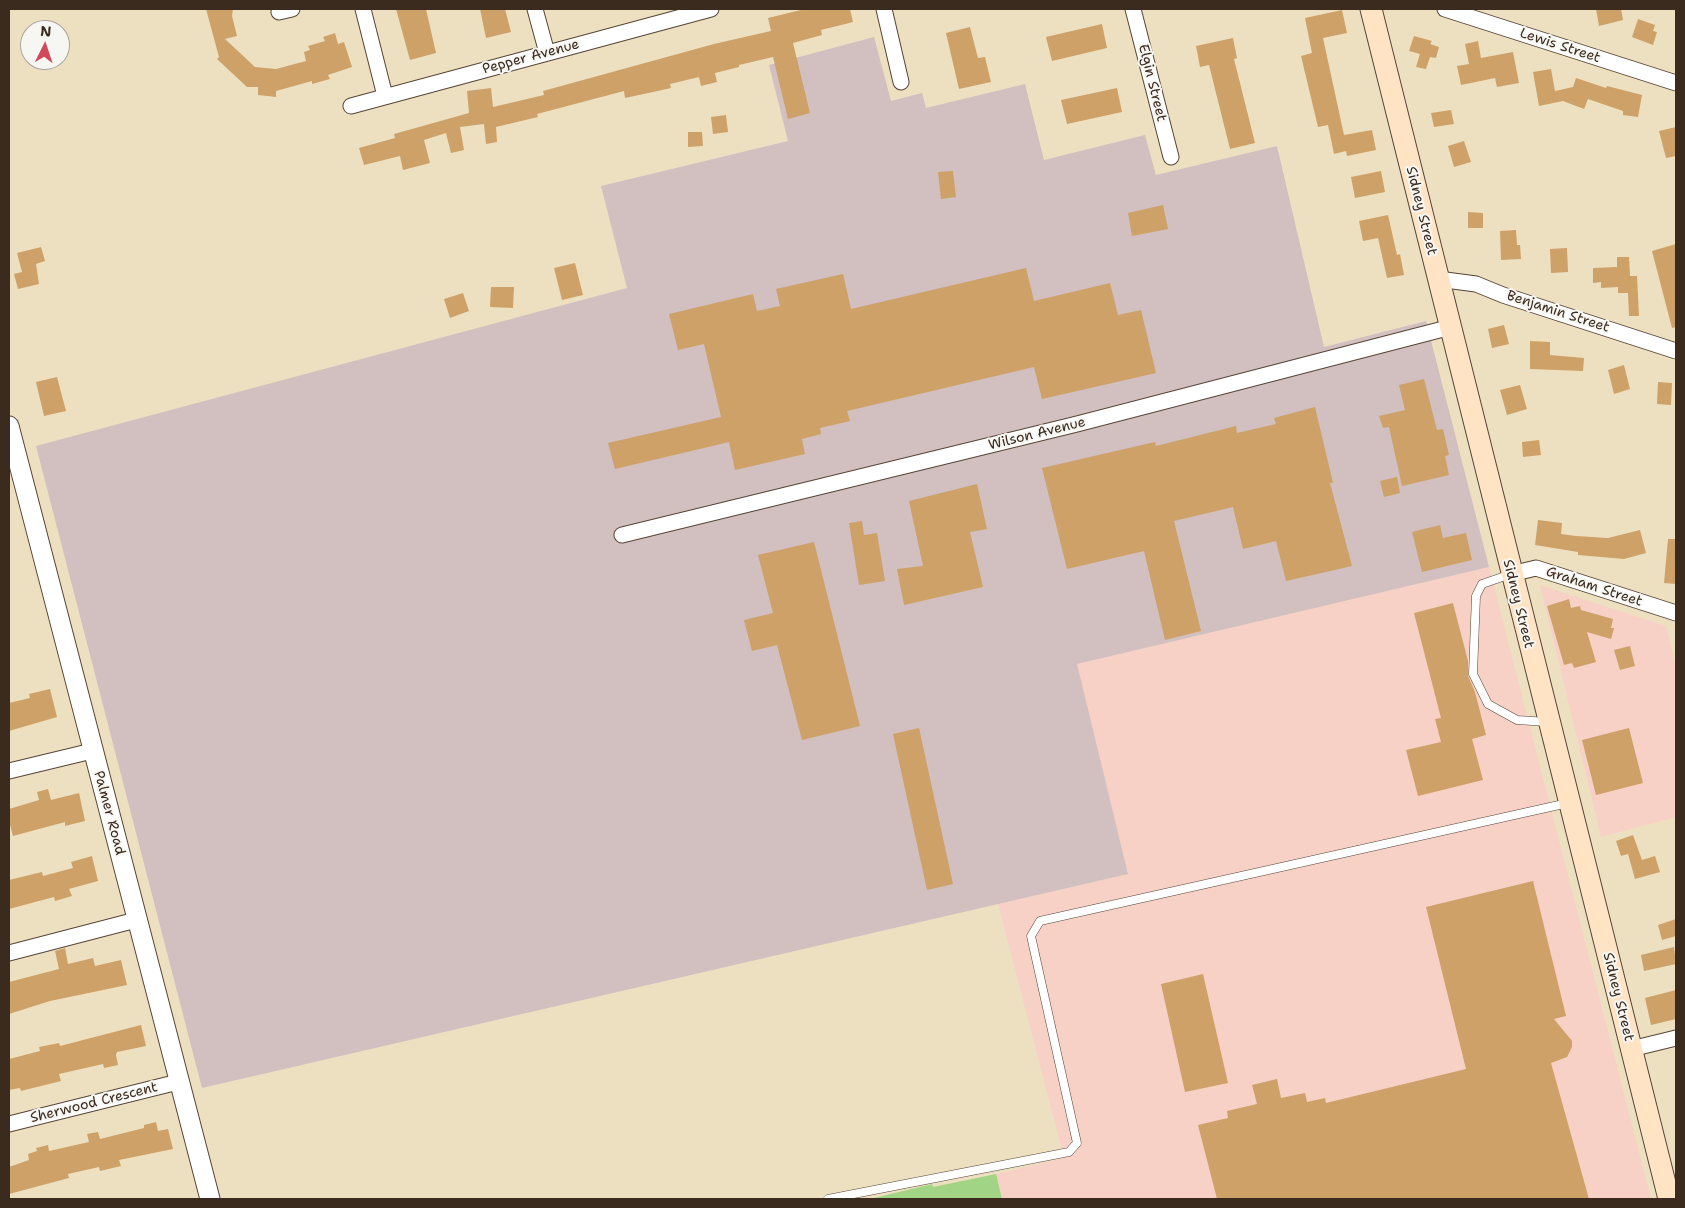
<!DOCTYPE html>
<style>
body{margin:0}
#map{position:relative;width:1685px;height:1208px;overflow:hidden;background:#ede0c1;font-family:"Shantell Sans",sans-serif}
canvas{display:block}
.frame{position:absolute;inset:0;border:10px solid #3b2a1e;pointer-events:none}
.north{position:absolute;left:20px;top:20px;width:50px;height:50px;box-sizing:border-box;background:#f6f6f2;border:1px solid #aba49d;border-radius:50%;rotate:4deg;font-size:14px;font-weight:700;line-height:20px;text-align:center;color:#3b2a1e}
.north::after{content:'';display:block;margin:auto;width:18px;height:22px;background:#d1495b;clip-path:polygon(50% 0,100% 100%,50% 72%,0 100%)}
</style>
<div id="map">
<canvas width="1685" height="1208"></canvas>
<div class="frame"></div>
<div class="north">N</div>
</div>
<script>
const context = document.querySelector('canvas').getContext('2d');
context.lineJoin = 'round';
function fill(path, color) {
  context.fillStyle = color;
  context.fill(path, 'evenodd');
}
function stroke(path, color, width, dash) {
  context.strokeStyle = color;
  context.lineWidth = width;
  context.lineCap = dash ? 'butt' : 'round';
  context.setLineDash(dash || []);
  context.stroke(path);
}
function drawText(font, color, halo, rows, align = 'center') {
  context.font = font + ' "Shantell Sans",sans-serif';
  context.lineWidth = 4;
  context.setLineDash([]);
  context.textBaseline = 'middle';
  context.strokeStyle = halo;
  context.fillStyle = color;
  for (const [text, x, y, turn = 0] of rows) {
    context.save();
    context.translate(x, y);
    context.rotate((+turn || 0) * Math.PI / 180);
    context.textAlign = isNaN(turn) ? turn : align;
    if (halo) context.strokeText(text, 0, 0);
    context.fillText(text, 0, 0);
    context.restore();
  }
}
fill(new Path2D(`
 M1489 567 1651 1199H1002L996 1174 1064 1158 998 904 1128 874 1076 664Z
 M1540 585 1666 626 1676 667V817L1601 837Z`), '#f7d1c6');
fill(new Path2D(`
 M874 37 891 101 922 93 926 108 1025 84 1044 160 1145 135 1156 175 1277 146 1324 347 1426 321 1489 567 1077 664 1128 874 202 1088 36 446 627 288 601 186 788 141 769 65Z`), '#d2bfbf');
fill(new Path2D(`
 M996 1174 1002 1199H870L932 1184 933 1187Z`), '#a1d484');
fill(new Path2D(`
 M206 9H233L232 16 237 36 225 39 255 67 276 69 306 61 304 52 310 50 308 46 325 41 323 37 335 33 338 44 344 42 352 67 328 75 330 79 312 84V81L276 91V97L258 95V87H247L217 59 219 57Z
 M396 9H426L436 53 410 60Z
 M480 9H505L511 32 486 38Z
 M805 9H850L853 22 821 30 822 35 793 43 810 113 788 119 773 57 739 65V67L715 73 717 82 701 86 699 77 670 84 671 88 653 92 625 98 624 91 537 114 538 117 496 127 497 142 486 144 484 124 460 127 464 150 451 153 446 133 424 140 430 163 403 170 400 156 364 165 359 148 395 138 394 134 469 113 467 91 491 88 493 107 544 95 543 91 714 44 771 31 768 18Z
 M1596 9H1621L1623 20 1599 26Z
 M1342 10 1347 33 1323 38 1344 135 1372 130 1376 150 1347 156 1346 151 1334 154 1328 125 1318 127 1301 56 1312 53 1305 18Z
 M1638 19 1655 25 1653 31 1657 32 1653 45 1632 37Z
 M1102 24 1107 48 1052 61 1046 37Z
 M970 27 978 58 985 57 991 82 959 89 946 33Z
 M1414 36 1432 41 1430 44 1439 47 1436 58 1430 57 1426 69 1416 67 1420 54 1409 51Z
 M1233 38 1237 58 1234 59 1255 143 1230 149 1209 65 1200 67 1196 46Z
 M1478 41 1481 58 1513 52 1519 83 1497 87 1495 78 1461 85 1457 66 1469 64 1465 44Z
 M1551 69 1555 91 1573 87 1576 78 1606 88 1607 86 1642 95 1638 117 1623 115V111L1588 99 1584 109 1563 101 1539 106 1533 72Z
 M1117 88 1122 112 1067 124 1061 100Z
 M1451 110 1454 124 1434 127 1431 113Z
 M726 115 728 132 713 134 711 117Z
 M1676 127V156L1666 158 1659 131Z
 M688 132H702L703 146 688 147Z
 M1464 141 1471 162 1454 167 1448 146Z
 M953 171 956 197 941 199 938 172Z
 M1381 171 1385 192 1355 198 1351 177Z
 M1163 205 1168 229 1132 236 1128 213Z
 M1468 212 1483 213V228H1468Z
 M1388 215 1397 255 1400 254 1404 275 1387 278 1378 238 1363 241 1359 221Z
 M1516 230 1517 245H1520L1521 259 1501 260 1500 231Z
 M1676 244V327L1672 328 1652 251Z
 M41 247 45 261 36 264 39 284 18 289 14 274 22 272 17 253Z
 M1567 248 1568 272 1551 273 1550 249Z
 M1617 257H1629L1630 276H1637L1639 316H1629L1628 293H1618V287L1601 288V282L1593 283V268L1617 267Z
 M575 263 583 295 562 300 554 268Z
 M1026 268 1034 301 1110 283 1118 315 1141 310 1156 373 1042 399 1034 367 847 411 850 421 820 428 821 434 802 439 805 454 735 470 729 442 615 469 608 443 721 417 704 344 678 350 669 314 753 294 757 311 780 306 776 289 843 274 851 309Z
 M491 287H514L513 308 490 307Z
 M463 293 469 311 450 318 444 299Z
 M1504 325 1509 344 1492 348 1488 329Z
 M1530 341 1550 342V355L1584 358 1583 371 1530 369Z
 M1624 365 1630 389 1614 394 1608 370Z
 M57 377 66 411 44 416 36 382Z
 M1424 379 1437 430 1443 429 1449 455 1445 456 1449 475 1402 486 1389 427 1383 428 1379 416 1405 410 1399 385Z
 M1658 382 1672 383 1671 405 1657 404Z
 M1520 385 1527 409 1507 415 1500 390Z
 M1315 407 1333 483H1330L1352 566 1286 581 1276 541 1243 549 1233 507 1174 521 1201 631 1165 640 1144 551 1067 569 1042 468 1155 442 1156 446 1236 426 1237 433 1276 424 1274 418Z
 M1539 440 1541 455 1523 457 1522 442Z
 M1397 477 1400 493 1384 497 1380 481Z
 M977 484 987 529 970 532 983 587 904 605 897 569 923 566 909 501Z
 M1538 520 1562 523 1561 534 1576 536 1608 538 1640 530 1646 553 1624 559 1578 555V552L1535 545Z
 M862 521 864 535 877 533 885 581 859 585 849 523Z
 M1440 525 1443 538 1466 533 1472 560 1422 572 1412 532Z
 M1668 539H1676V584L1664 583Z
 M814 542 860 726 802 740 777 645 752 651 744 620 773 613 758 555Z
 M1569 599 1571 608 1580 606 1581 610 1613 619 1611 628H1614L1611 639 1587 632 1596 662 1574 668 1572 663 1564 665 1547 606Z
 M1453 603 1468 661V676L1475 692 1486 735 1472 739 1483 780 1418 796 1406 750 1441 742 1435 719 1441 718 1414 613Z
 M1630 646 1635 666 1620 670 1614 650Z
 M50 689 57 717 9 731V703L30 698 29 694Z
 M919 728 953 884 927 890 893 734Z
 M1629 728 1643 783 1596 795 1582 740Z
 M48 789 51 800 79 793 85 821 65 826V822L13 836 9 821V809L39 800 37 792Z
 M1633 835 1642 860 1655 856 1660 872 1635 879 1628 854 1621 856 1616 841Z
 M92 856 98 881 69 889 72 896 55 901 54 897 9 909V880L42 872 43 876 73 868 71 862Z
 M1533 881 1566 1016 1554 1019 1572 1041V1047L1567 1057 1551 1063 1589 1199H1217L1198 1125 1228 1118 1227 1111 1257 1104 1252 1085 1277 1079 1281 1098 1305 1093 1307 1102 1325 1098 1326 1103 1466 1069 1426 907Z
 M1676 919V936L1662 940 1658 925Z
 M1674 947 1676 964 1644 971 1641 955Z
 M65 948 68 964 93 958 95 966 121 960 127 985 50 1001 9 1014V982L59 969 55 951Z
 M1203 974 1228 1083 1185 1092 1161 984Z
 M1676 990V1019L1651 1025 1645 998Z
 M141 1025 146 1046 117 1052 116 1055 118 1065 104 1068 103 1064 59 1074 61 1081 21 1091 20 1088 9 1090V1059L40 1051 39 1047 59 1043 60 1046Z
 M156 1122 158 1131 168 1129 173 1149 119 1160 121 1166 100 1171 99 1167 68 1174 69 1178 9 1194V1167L29 1160 28 1154 37 1151 36 1148 48 1145 49 1151 89 1142 87 1134 98 1132 100 1139 144 1128V1125Z`), '#cda167');
const service = new Path2D(`
 M1511 574 1482 584 1476 596 1473 674 1488 704 1517 720 1548 722
 M828 1199 1069 1152 1077 1143 1031 936 1040 921 1568 803`);
const minor = new Path2D(`
 M363 9 385 96
 M535 9 547 53
 M884 9 901 82
 M1133 9 1171 157
 M1445 9 1676 83
 M279 12 292 9
 M351 106 711 9
 M1438 279 1476 284 1503 295 1676 351
 M622 535 1077 424 1451 327
 M1511 574 1536 568 1676 613
 M9 771 92 751
 M9 953 136 920
 M1631 1049 1676 1038
 M9 1124 178 1082`);
const tertiary = new Path2D(`
 M9 426 210 1199`);
const secondary = new Path2D(`
 M1371 9 1669 1199`);
stroke(service, '#564536', 9);
stroke(minor, '#564536', 17);
stroke(tertiary, '#564536', 21);
stroke(secondary, '#564536', 23);
stroke(service, '#fff', 8);
stroke(minor, '#fff', 15);
stroke(tertiary, '#fff', 19);
stroke(secondary, '#fee4c5', 21);
drawText('14px', '#3b2a1e', '#f6f6f2', [
 ["Lewis Street",1560,46,18],
 ["Pepper Avenue",531,57,-15],
 ["Elgin Street",1152,83,76],
 ["Sidney Street",1421,211,76],
 ["Benjamin Street",1558,312,18],
 ["Wilson Avenue",1037,434,-14],
 ["Graham Street",1594,587,18],
 ["Sidney Street",1518,604,76],
 ["Palmer Road",109,813,75],
 ["Sidney Street",1618,997,76],
 ["Sherwood Crescent",94,1103,-14]
]);
</script>
